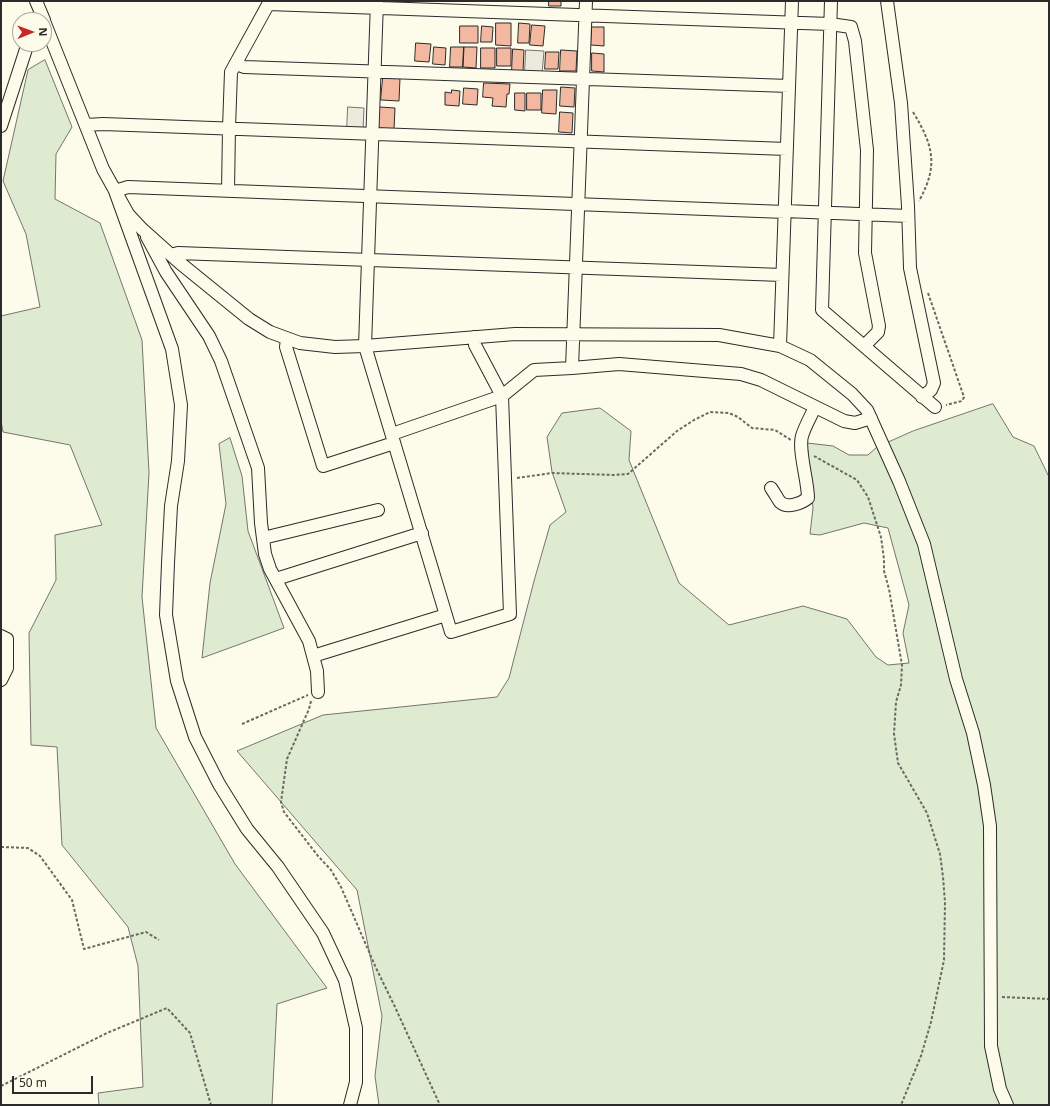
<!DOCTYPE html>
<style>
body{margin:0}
#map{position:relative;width:1050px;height:1106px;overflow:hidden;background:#fdfbea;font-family:"Noto Sans",sans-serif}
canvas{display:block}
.frame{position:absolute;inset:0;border:2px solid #2b2b2b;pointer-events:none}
.north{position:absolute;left:12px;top:12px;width:40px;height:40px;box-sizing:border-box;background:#fdfbea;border:1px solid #a9a89e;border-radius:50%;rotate:89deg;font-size:11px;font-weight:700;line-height:16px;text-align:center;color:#2b2b2b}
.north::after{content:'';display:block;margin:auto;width:14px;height:18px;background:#c62828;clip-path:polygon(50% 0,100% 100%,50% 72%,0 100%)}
.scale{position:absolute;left:12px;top:1076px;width:81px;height:18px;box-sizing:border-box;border:2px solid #2b2b2b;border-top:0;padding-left:5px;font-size:12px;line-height:14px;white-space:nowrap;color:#2b2b2b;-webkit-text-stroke:3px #fdfbea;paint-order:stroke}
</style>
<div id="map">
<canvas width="1050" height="1106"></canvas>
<div class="frame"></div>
<div class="north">N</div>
<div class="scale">50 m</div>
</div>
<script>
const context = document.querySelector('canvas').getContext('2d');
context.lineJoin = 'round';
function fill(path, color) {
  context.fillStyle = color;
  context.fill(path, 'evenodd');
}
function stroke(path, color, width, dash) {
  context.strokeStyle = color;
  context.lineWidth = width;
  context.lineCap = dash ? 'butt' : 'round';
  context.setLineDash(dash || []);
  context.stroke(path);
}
const green = new Path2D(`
 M45 60 72 127 56 154 55 199 100 223 142 340 149 473 142 597 156 728 235 864 327 988 277 1004 272 1105H99L98 1093 143 1087 138 966 128 927 62 845 57 747 31 745 29 633 56 580 55 535 102 525 70 445 3 432 1 421V316L40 307 26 234 3 181 28 70Z
 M993 404 1013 437 1034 446 1049 477V1105H379L375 1076 382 1016 357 890 237 751 323 715 497 697 509 678 534 581 550 525 566 512 552 472 547 437 562 413 600 408 631 431 629 460 679 583 729 625 803 606 847 619 876 657 888 665 909 663 903 633 909 605 888 528 864 523 820 535 810 534 813 508 807 443 833 446 849 455H868L877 447 913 431Z
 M230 438 242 476 248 531 284 628 202 658 210 583 226 504 219 444Z`);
fill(green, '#deebd1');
stroke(green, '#74746e', 1);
const parking = new Path2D(`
 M526 50 544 51 542 74 525 73Z
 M348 107 364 108 363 131H347Z`);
fill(parking, '#eceadb');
stroke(parking, '#74746e', 1);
const building = new Path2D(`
 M549 1H561V6H549Z
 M496 23H511V46L496 45Z
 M519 23 530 24 529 43H518Z
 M532 25 545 26 543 46 530 45Z
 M460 26H478V43H460Z
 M482 26 493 27 492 42H481Z
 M592 27H604V46L591 45Z
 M416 43 431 44 429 62 415 61Z
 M434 47 446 48 445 65 433 64Z
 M451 47H464L463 67H450Z
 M464 47H477L476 68 463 67Z
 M481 48H495V68H481Z
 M497 48H511V66H497Z
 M513 49 524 50 523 72 512 71Z
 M561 50 577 51 576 71H560Z
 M546 52H559L558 69H545Z
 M592 53 604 54V72L592 71Z
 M383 78H400L399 101 381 100Z
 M484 83 510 84 509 94H507L506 107 492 106 493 98 483 97Z
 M561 87 575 88 574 107 560 106Z
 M464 88 478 89 477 105 463 104Z
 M452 90 460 91 459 106 445 105V92L451 93Z
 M543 90H557L556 114 542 113Z
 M515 93H525V111L515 110Z
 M527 93H541V110H527Z
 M380 107 395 108 394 129 378 128Z
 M560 112 573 113 572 133 559 132Z`);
fill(building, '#f2b8a0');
stroke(building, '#2b2b2b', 1);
const minor = new Path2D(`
 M36 1 44 20
 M377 1 365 346 451 632 510 614 502 396 475 345 474 337
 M831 1 822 310 935 407
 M887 1 901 103 908 206 910 268 934 383 931 390 922 397
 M268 4 830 24 851 27 855 41 867 150 865 253 879 326 878 332 864 346
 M44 21 103 169 128 214 142 229 180 263 249 319 270 332 300 343 335 347 365 346 515 334 719 335 780 346 810 360 852 394 867 410 899 481 924 544 956 679 973 733 984 785 990 826 991 1046 1000 1089 1007 1105
 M236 64 244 67 789 86
 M86 125 103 124 787 149
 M1 126 27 46 30 44
 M228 191 229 128 231 72 270 1
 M785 211 908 216
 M147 237 166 272 209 336 221 361 258 468 261 523 265 554 270 569 309 641 317 671 318 692
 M171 255 178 253 782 275
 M287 339 286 347 323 466 394 443
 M780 346 792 1
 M572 368 586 1
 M392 434 502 396 534 370 572 368 619 364 741 374 761 380 844 421 855 423 871 418
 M771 488C774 492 777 498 780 502 787 509 802 503 808 498 808 481 798 450 802 436 805 426 811 416 815 407
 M263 538 378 510
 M276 579 422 533
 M1 636 7 639V668L1 680
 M313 656 446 615
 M350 1105 356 1082V1028L345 980 323 933 278 867 247 829 219 784 195 737 177 681 166 615 168 563 171 506 178 461 181 405 172 349 115 191 128 187 785 212`);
stroke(minor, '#2b2b2b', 14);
stroke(new Path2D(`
 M913 112C933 145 939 165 919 201
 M928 293 964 397 962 401 946 405
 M814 456 857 480 868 497 881 537 884 559V571L889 589 902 665 901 685 896 702 894 734 898 763 927 813 940 854 943 877 945 902 944 960 931 1022 921 1056 901 1105
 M517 478 552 473 614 475 628 474 677 431 694 420 710 412 729 413 738 417 752 428 775 430 791 440
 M311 701 309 709 287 759 281 802 284 812 318 856 331 870 341 887 376 968 395 1007 440 1105
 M242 724 308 695
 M1 847 28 848 40 856 72 900 84 949 146 932 159 940
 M1002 997 1049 999
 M1 1086 107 1033 167 1008 190 1033 211 1105`), '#6a6964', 2, [3, 2]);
stroke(minor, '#fdfbea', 12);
</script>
